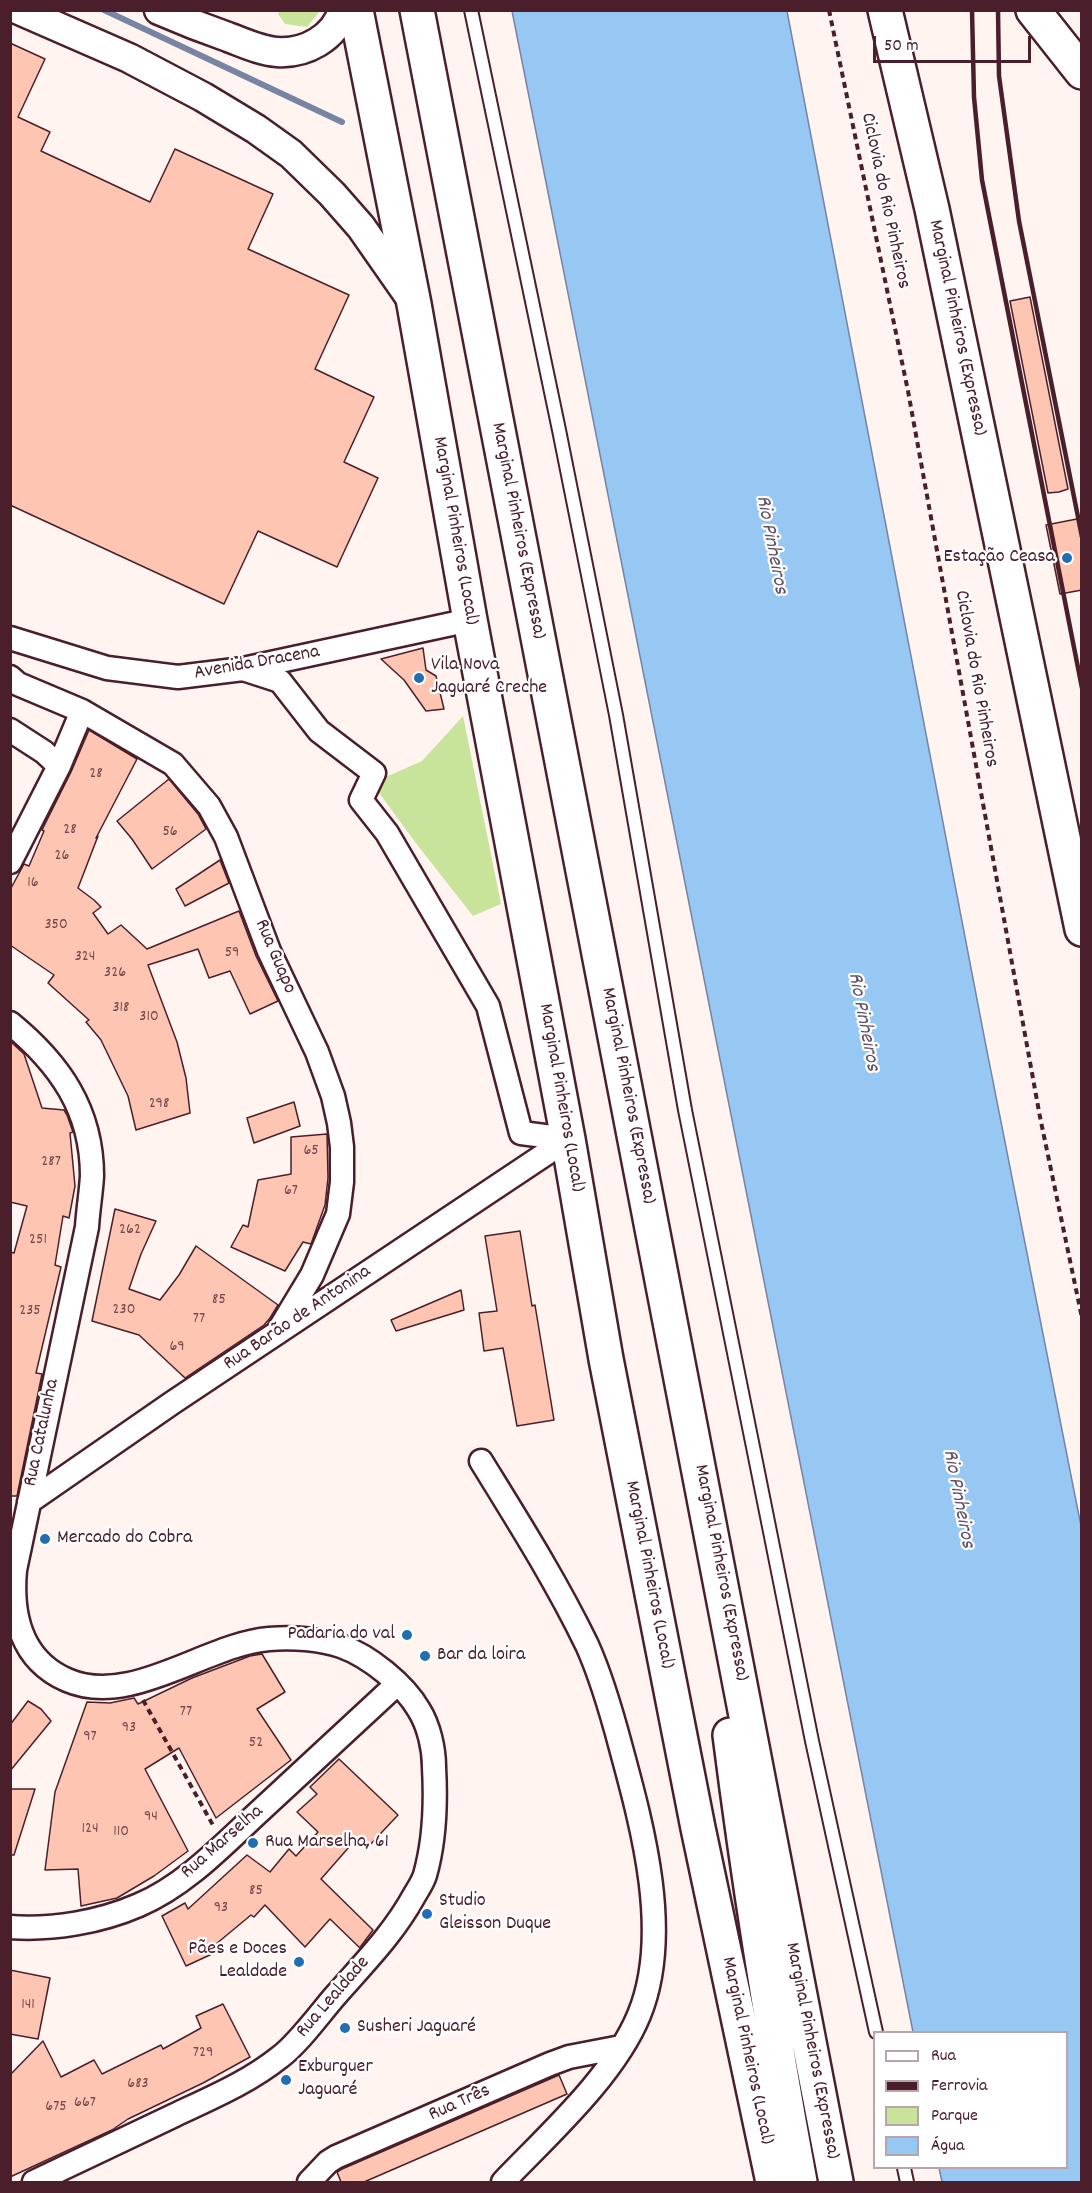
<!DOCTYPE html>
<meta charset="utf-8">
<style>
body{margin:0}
#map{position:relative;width:1092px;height:2193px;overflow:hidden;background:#fff4f0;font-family:Dekko,sans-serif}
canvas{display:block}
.frame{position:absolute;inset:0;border:12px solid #4a1f2b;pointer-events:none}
.legend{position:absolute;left:873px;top:2031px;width:195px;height:138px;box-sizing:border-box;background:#fff;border:2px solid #b7a5aa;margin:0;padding:8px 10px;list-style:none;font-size:18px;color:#4a1f2b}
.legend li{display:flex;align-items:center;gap:12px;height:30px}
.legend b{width:30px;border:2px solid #b7a5aa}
.scale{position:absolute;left:873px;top:36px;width:158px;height:27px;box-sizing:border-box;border:3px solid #4a1f2b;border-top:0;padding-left:8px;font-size:18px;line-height:21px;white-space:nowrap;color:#4a1f2b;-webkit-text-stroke:4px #fff;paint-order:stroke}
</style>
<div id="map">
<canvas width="1092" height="2193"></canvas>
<div class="frame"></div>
<ul class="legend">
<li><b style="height:8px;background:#fff"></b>Rua</li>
<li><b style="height:8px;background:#4a1f2b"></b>Ferrovia</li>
<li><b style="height:16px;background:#c8e49b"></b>Parque</li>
<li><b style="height:16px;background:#97c8f3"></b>Água</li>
</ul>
<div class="scale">50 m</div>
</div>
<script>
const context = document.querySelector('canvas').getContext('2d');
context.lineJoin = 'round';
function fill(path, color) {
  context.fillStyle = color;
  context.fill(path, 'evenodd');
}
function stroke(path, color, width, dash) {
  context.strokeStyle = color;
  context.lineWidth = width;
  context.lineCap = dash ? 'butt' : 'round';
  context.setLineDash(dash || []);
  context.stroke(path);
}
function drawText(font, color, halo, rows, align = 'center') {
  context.font = font + ' Dekko,sans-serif';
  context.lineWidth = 4.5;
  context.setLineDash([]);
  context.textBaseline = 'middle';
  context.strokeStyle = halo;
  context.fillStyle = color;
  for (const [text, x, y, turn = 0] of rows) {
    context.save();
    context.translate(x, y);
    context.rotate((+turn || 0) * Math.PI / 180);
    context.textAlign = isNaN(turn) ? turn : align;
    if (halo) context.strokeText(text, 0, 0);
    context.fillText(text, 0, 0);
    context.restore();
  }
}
fill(new Path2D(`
 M280 10H320V11L307 27 285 24 278 14Z
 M463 716 501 904 473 916 415 842 372 783 422 761Z`), '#c8e49b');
const water = new Path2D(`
 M512 11H787L985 1041 1081 1526V2182H942L939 2168H1066V2032H913Z`);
fill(water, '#97c8f3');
stroke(water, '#7884a3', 1.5);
stroke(new Path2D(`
 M104 10 342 122`), '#7884a3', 6);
const building = new Path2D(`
 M10 43 45 59 18 117 50 132 41 151 150 202 175 149 273 194 248 249 349 295 315 369 374 397 344 462 378 478 337 567 258 531 224 604 10 505Z
 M1030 297 1068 489 1059 492 1048 493 1010 301Z
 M1082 518V590L1060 594 1046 525Z
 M423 648 426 670 436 676 444 709 426 711 404 680 381 659Z
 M89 730 137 759 96 838 98 836 78 888 94 900 101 907 93 913 108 934 121 925 147 949 239 911 256 956 278 1001 250 1014 230 971 209 978 198 949 148 965 177 1042 186 1078 190 1113 136 1130 128 1096 101 1040 86 1022 89 1020 48 983 54 975 10 945V890L24 864 29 866 44 831 42 830 71 772Z
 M169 779 198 814 206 829 152 869 132 839 117 821Z
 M220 860 229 883 185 906 176 889Z
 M10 1041 24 1054 42 1108 64 1110 67 1115 73 1132 70 1133 75 1186 69 1218 63 1216 55 1265 61 1267 36 1373 42 1374 17 1496H10V1252L14 1253 27 1206 10 1202Z
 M294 1102 300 1126 254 1143 247 1118Z
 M327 1134 328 1178 325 1205 311 1244 303 1242 285 1271 231 1247 243 1225 248 1227 258 1180 291 1174V1137Z
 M115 1209 156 1221 141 1254 129 1289 160 1300 179 1275 196 1246 278 1305 270 1318 264 1325 185 1378 139 1335 92 1321Z
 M520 1231 532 1306 535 1305 554 1420 517 1426 503 1348 484 1351 479 1313 497 1311 485 1236Z
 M461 1290 464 1310 396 1331 391 1320Z
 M262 1654 285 1692 257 1709 291 1760 216 1818 179 1748 145 1769 188 1851 154 1876 117 1898 81 1906 78 1869 45 1870 55 1792 87 1702 110 1703 134 1698 138 1704 192 1678 250 1656Z
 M28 1701 41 1709 51 1721 10 1771V1725Z
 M339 1759 398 1815 367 1848 357 1838 321 1879 373 1930 361 1946 360 1948 330 1919 305 1947 265 1905 254 1917 251 1915 210 1949 212 1954 186 1966 162 1916 185 1903 188 1909 247 1855 270 1872 289 1849 296 1856 318 1832 297 1812 317 1794 310 1787Z
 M10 1789H35L14 1855H10Z
 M10 1970 50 1978 38 2039 10 2034Z
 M223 2004 250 2057 203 2083 128 2119 112 2130 10 2177 11 2074 43 2041 61 2077 94 2060 102 2074 161 2045 163 2049 201 2028 196 2016Z
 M559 2075 567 2094 364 2182H341L337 2172 342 2169Z`);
fill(building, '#fec6b2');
stroke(building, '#4a1f2b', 1.5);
const service = new Path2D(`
 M471 10 559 430 616 715 685 1110 752 1442 812 1741 876 2032
 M904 2168 907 2182`);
const minor = new Path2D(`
 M10 638 107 668 178 677 243 669 470 620
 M243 669 280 681 319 731 374 773 361 800 387 833 488 1006 521 1133 568 1139
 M10 677 18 684 82 711 173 764 209 806 226 837 269 951 317 1052 333 1096 339 1123 342 1147V1182L338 1214 312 1275 277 1333
 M10 730 44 752 59 766
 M10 862 59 766 82 711
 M10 1023C60 1064 92 1110 92 1176 91 1193 88 1210 87 1227L15 1570C11 1615 21 1660 67 1680 131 1708 206 1644 269 1639 292 1637 320 1639 341 1646 369 1656 404 1684 419 1710 429 1726 434 1749 434 1767 436 1803 435 1840 425 1875 423 1882 418 1889 414 1896 393 1934 365 1962 336 1995 321 2012 298 2044 280 2057 249 2082 211 2098 175 2115 128 2137 81 2160 34 2182
 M481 1461C518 1521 556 1581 587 1645 602 1678 612 1714 621 1748 643 1829 672 1935 639 2015 614 2076 548 2135 503 2182
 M29 1502 172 1403 568 1139
 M10 1927C53 1930 100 1922 139 1905 186 1885 224 1844 261 1810 306 1768 352 1726 397 1684
 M309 2182 328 2162 336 2157 550 2064 569 2057 621 2047`);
const tertiary = new Path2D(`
 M19 10 129 58 203 97 256 129 291 154 332 194 361 227 412 300
 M159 10C182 20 205 29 228 37 244 43 261 51 277 52 305 54 335 38 343 10`);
const trunk = new Path2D(`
 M356 10 414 304 470 620 568 1139 606 1359 698 1828 773 2182
 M1033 10 1082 72`);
const motorway = new Path2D(`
 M417 10 836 2182
 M885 10 932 209 1082 929
 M730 1735C749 1885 773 2034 800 2182`);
stroke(service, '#4a1f2b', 16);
stroke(minor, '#4a1f2b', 27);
stroke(tertiary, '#4a1f2b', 33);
stroke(trunk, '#4a1f2b', 38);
stroke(motorway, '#4a1f2b', 38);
stroke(new Path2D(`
 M829 10 908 391 1040 1117 1082 1318
 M143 1700 214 1827`), '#4a1f2b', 4, [6, 4.5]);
stroke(service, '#fff', 12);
stroke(minor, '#fff', 22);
stroke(tertiary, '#fff', 28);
stroke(trunk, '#fff', 33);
stroke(motorway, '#fff', 33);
stroke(new Path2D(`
 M972 10 974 97 982 180 1082 688
 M998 10 999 76 1019 221 1082 537`), '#4a1f2b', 4.5);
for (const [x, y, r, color] of [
 [1067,558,6,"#1f6fb2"],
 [419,678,6,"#1f6fb2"],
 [45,1539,6,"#1f6fb2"],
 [407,1635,6,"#1f6fb2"],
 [425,1656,6,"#1f6fb2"],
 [253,1843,6,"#1f6fb2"],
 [427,1914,6,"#1f6fb2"],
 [299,1962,6,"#1f6fb2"],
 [345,2028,6,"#1f6fb2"],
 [286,2080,6,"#1f6fb2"]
]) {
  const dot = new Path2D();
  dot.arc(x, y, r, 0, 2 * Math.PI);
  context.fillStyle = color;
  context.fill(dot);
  stroke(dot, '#fff', 2);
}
drawText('16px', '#77494d', null, [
 ["28",96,775],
 ["28",70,831],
 ["56",170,833],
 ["26",62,857],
 ["16",33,884],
 ["350",56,926],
 ["59",232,954],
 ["324",85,958],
 ["326",115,974],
 ["318",121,1009],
 ["310",149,1018],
 ["298",159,1105],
 ["65",311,1152],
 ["287",51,1163],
 ["67",291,1192],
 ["262",130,1231],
 ["251",38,1241],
 ["85",219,1301],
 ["230",124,1311],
 ["235",30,1312],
 ["77",199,1320],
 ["69",177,1348],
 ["77",186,1713],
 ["93",129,1729],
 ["97",90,1738],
 ["52",256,1744],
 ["94",151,1818],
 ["124",90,1830],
 ["110",121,1833],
 ["85",256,1892],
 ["93",221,1909],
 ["141",28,2006],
 ["729",203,2054],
 ["683",138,2085],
 ["667",85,2104],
 ["675",56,2108]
]);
drawText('20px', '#4a1f2b', '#fff', [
 ["Ciclovia do Rio Pinheiros",884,201,78],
 ["Marginal Pinheiros (Expressa)",956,328,78],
 ["Marginal Pinheiros (Local)",454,531,80],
 ["Marginal Pinheiros (Expressa)",517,531,79],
 ["Avenida Dracena",257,664,-10],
 ["Ciclovia do Rio Pinheiros",975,679,80],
 ["Rua Guapo",274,957,67],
 ["Marginal Pinheiros (Expressa)",627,1096,79],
 ["Marginal Pinheiros (Local)",560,1098,80],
 ["Rua Barão de Antonina",298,1319,-34],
 ["Rua Catalunha",43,1433,-78],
 ["Marginal Pinheiros (Expressa)",720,1573,79],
 ["Marginal Pinheiros (Local)",648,1575,79],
 ["Rua Marselha",223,1843,-41],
 ["Rua Lealdade",334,1998,-49],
 ["Marginal Pinheiros (Local)",746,2051,78],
 ["Marginal Pinheiros (Expressa)",811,2051,79],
 ["Rua Três",460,2104,-24]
]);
drawText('20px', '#4a1f2b', '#fff', [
 ["Estação Ceasa",1055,558,"right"],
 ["Vila Nova",431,666],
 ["Jaguaré Creche",431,689],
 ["Mercado do Cobra",57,1539],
 ["Padaria do val",395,1635,"right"],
 ["Bar da loira",437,1656],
 ["Rua Marselha, 61",265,1843],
 ["Studio",439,1902],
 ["Gleisson Duque",439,1925],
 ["Pães e Doces",287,1950,"right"],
 ["Lealdade",287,1973,"right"],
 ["Susheri Jaguaré",357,2028],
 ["Exburguer",298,2068],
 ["Jaguaré",298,2091]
], 'left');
drawText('italic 21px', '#615267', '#fff', [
 ["Rio Pinheiros",770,545,79],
 ["Rio Pinheiros",862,1022,79],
 ["Rio Pinheiros",957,1499,79]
]);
</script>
